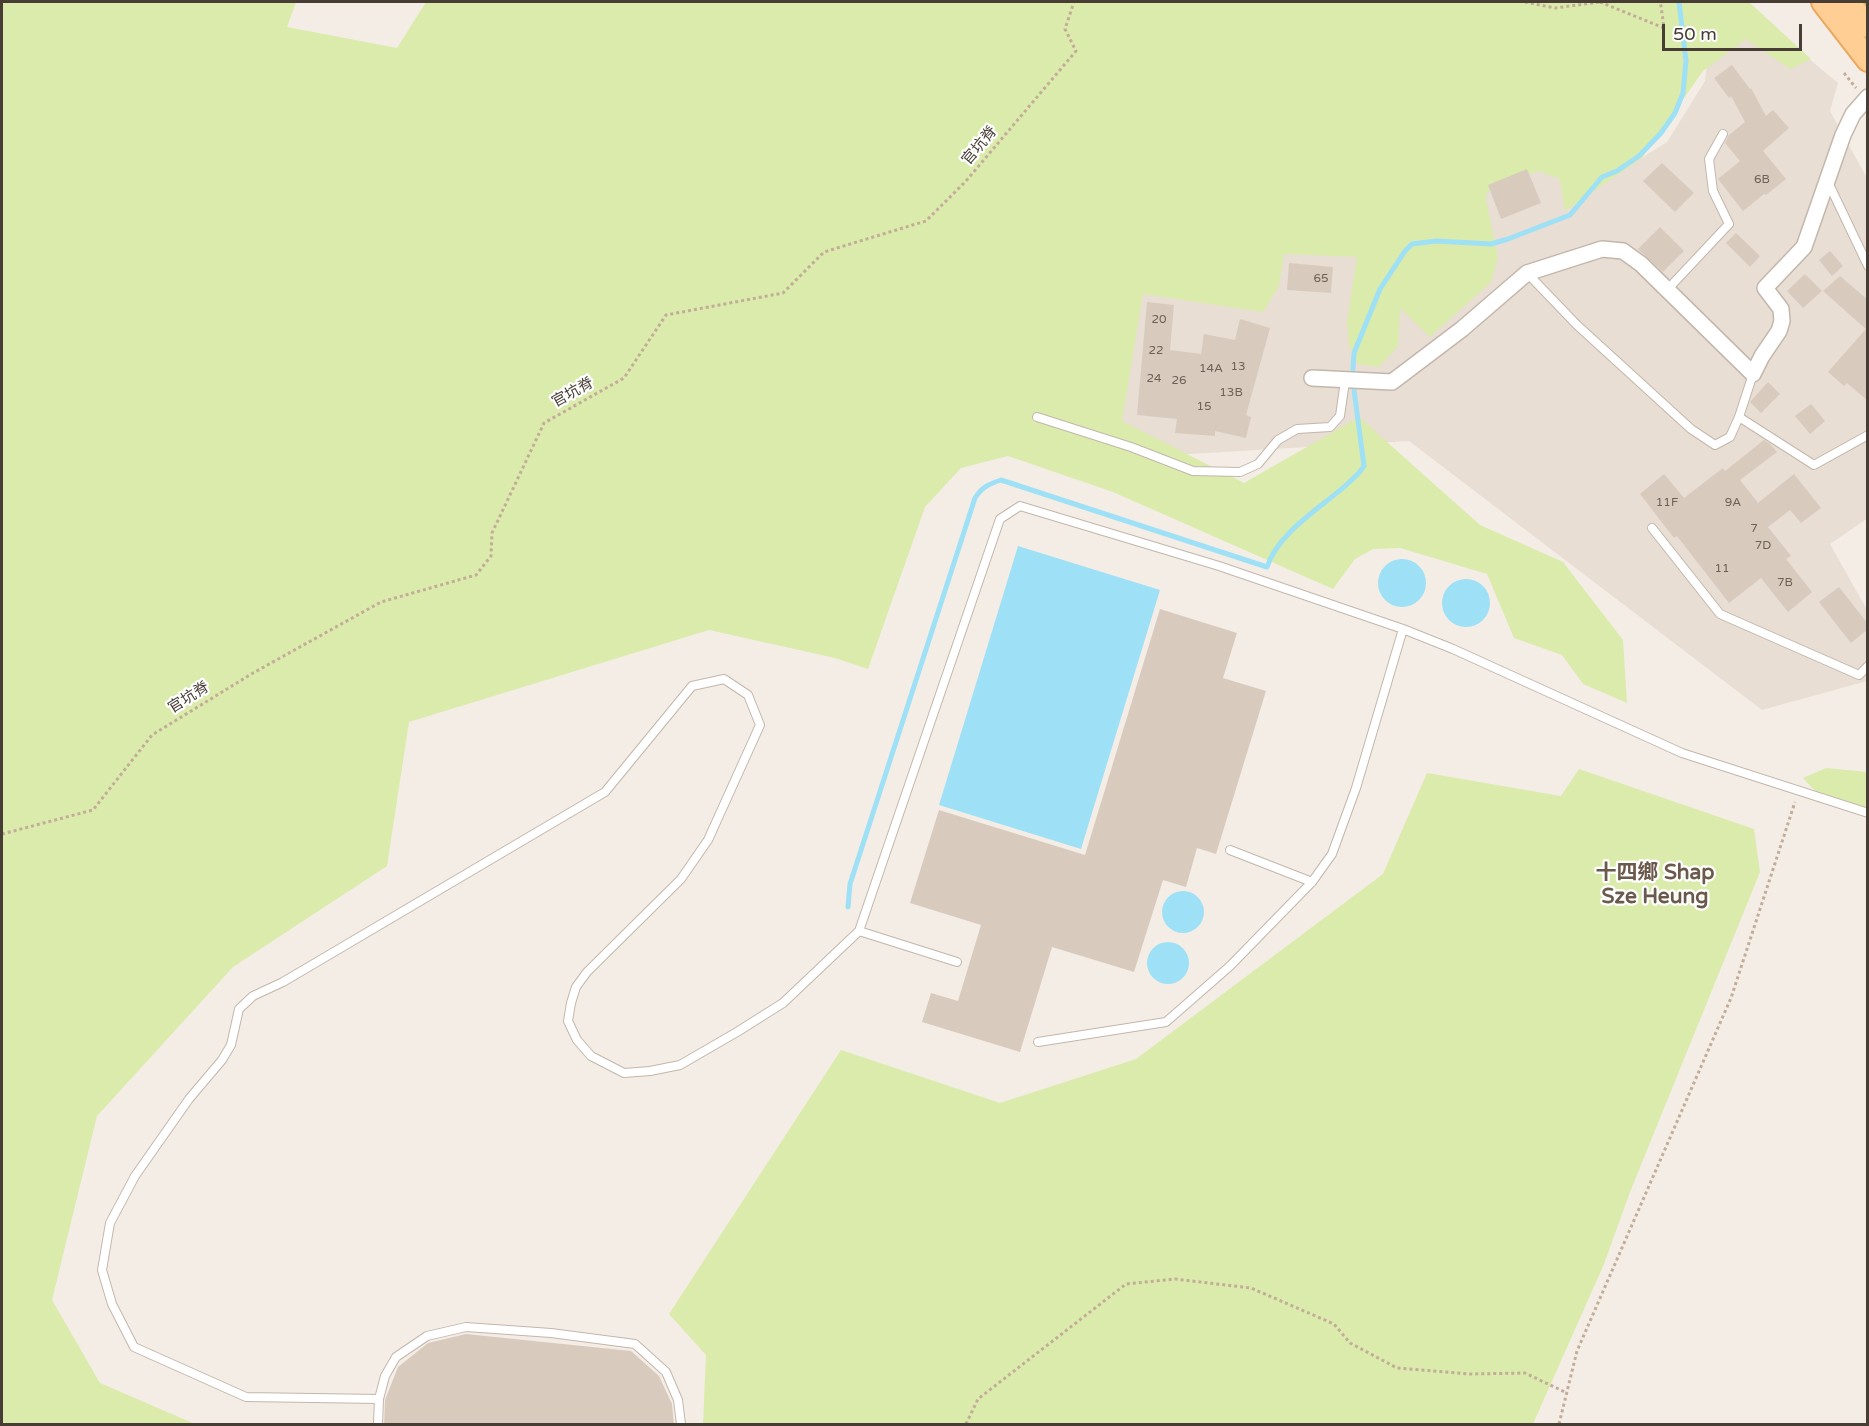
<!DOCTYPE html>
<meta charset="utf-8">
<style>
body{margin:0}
#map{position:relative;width:1869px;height:1426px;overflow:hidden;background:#f4ede6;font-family:"Varela Round",sans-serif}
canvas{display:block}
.frame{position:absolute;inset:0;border:3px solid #473d35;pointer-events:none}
.scale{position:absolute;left:1662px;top:24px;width:140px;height:27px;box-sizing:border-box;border:3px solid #473d35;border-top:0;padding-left:8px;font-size:18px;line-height:21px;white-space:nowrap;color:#473d35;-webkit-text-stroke:4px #fff;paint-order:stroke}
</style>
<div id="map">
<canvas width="1869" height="1426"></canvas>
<div class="frame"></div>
<div class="scale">50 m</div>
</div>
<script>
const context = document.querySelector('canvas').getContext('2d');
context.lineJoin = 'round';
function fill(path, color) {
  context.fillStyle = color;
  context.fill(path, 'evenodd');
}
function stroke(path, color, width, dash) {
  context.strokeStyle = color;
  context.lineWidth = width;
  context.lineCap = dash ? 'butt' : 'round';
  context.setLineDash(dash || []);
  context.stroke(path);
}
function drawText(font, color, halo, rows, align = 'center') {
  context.font = font + ' "Varela Round","Noto Sans TC",sans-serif';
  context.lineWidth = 4.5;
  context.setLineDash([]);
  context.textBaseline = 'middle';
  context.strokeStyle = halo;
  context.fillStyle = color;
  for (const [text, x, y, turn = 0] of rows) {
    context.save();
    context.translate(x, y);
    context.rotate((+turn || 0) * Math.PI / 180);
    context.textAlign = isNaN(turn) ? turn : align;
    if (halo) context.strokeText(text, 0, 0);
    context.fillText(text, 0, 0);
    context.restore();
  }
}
fill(new Path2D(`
 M1732 38H1784L1838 83 1830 111 1867 178 1868 518 1830 544 1867 610V681L1762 710 1409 441 1105 459 1146 281 1270 230 1468 188 1555 156 1603 182 1667 142 1705 81 1708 55Z`), '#e8ded4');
fill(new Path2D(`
 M2 2H296L287 27 397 48 426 2H1749L1811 59 1790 69 1746 39 1703 71 1642 158 1565 211 1560 179 1539 171 1495 187 1485 195 1498 257 1491 282 1430 337 1400 308 1398 346 1379 367 1358 364 1349 346 1347 322 1357 257 1284 254 1279 286 1263 312 1143 294 1122 421 1244 483 1359 417 1480 525 1563 562 1623 640 1627 703 1583 684 1562 655 1514 638 1487 574 1400 548 1373 549 1355 559 1333 589 1113 492 1008 456 961 468 925 507 868 669 835 658 709 630 409 722 387 866 233 967 97 1116 52 1300 100 1383 195 1424H2Z
 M1826 768 1867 772V808L1816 792 1803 778Z
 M1579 769 1754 829 1760 872 1630 1192 1604 1264 1533 1424H703L706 1355 669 1314 841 1050 1000 1103 1136 1059 1383 874 1427 773 1561 796Z`), '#daebac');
fill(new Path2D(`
 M1018 546 1160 590 1081 849 939 805Z
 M1378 583a24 24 0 1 1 48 0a24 24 0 1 1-48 0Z
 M1442 603a24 24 0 1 1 48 0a24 24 0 1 1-48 0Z
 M1162 912a21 21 0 1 1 42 0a21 21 0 1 1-42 0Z
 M1147 963a21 21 0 1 1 42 0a21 21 0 1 1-42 0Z`), '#9ee0f5');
stroke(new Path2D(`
 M1353 369 1354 353 1380 289 1405 251 1412 244 1436 241 1491 244 1508 239 1570 215 1602 177 1617 171 1639 156 1661 133 1675 113 1683 93 1686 61 1679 2
 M848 907 850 884 975 498C982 487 989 484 1001 480L1267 567C1278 533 1319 509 1345 486 1352 480 1359 474 1364 466L1354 390`), '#9ee0f5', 5);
fill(new Path2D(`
 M1732 65 1750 89 1751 88 1766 116 1773 110 1789 128 1763 151 1786 179 1766 195 1764 194 1743 211 1718 179 1740 161 1725 143 1729 135 1745 122 1731 96 1729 98 1714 78Z
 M1662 163 1694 193 1675 212 1643 181Z
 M1527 169 1541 203 1501 219 1488 185Z
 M1660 227 1684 251 1663 272 1638 249Z
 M1736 233 1760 256 1750 267 1726 243Z
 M1830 251 1843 266 1832 276 1819 260Z
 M1289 263 1333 267 1331 293 1287 290Z
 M1805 274 1822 291 1803 308 1787 291Z
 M1840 276 1868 300V401L1847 383 1844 386 1828 372 1866 329 1823 291Z
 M1147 302 1174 305 1170 350 1201 354 1204 334 1235 340 1240 319 1270 328 1246 415 1251 417 1246 438 1215 431V436L1175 433 1177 419 1137 415Z
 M1768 382 1780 394 1761 413 1750 402Z
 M1811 404 1825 421 1810 434 1795 416Z
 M1764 440 1770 444 1777 452 1740 480 1758 503 1794 474 1821 508 1801 523 1790 510 1768 527 1791 556 1786 559 1812 592 1788 612 1761 578 1729 603 1677 536 1674 538 1640 494 1664 474 1684 498 1723 468 1725 471Z
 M1839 587 1868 624V629L1851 643 1819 602Z
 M1160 609 1237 633 1223 678 1266 691 1216 854 1197 848 1186 887 1163 880 1134 972 1052 947 1020 1052 922 1022 931 993 958 1001 981 925 910 903 939 810 1085 855Z
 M466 1334 631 1351 659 1376 672 1404 674 1425H384L385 1400 398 1367 428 1343Z`), '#d9cabe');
const lane = new Path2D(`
 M1827 180 1868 266
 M1527 273 1577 325 1691 429 1715 445 1730 437 1739 417 1753 374
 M1667 290 1729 224 1713 191 1709 159 1723 134
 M1037 417 1131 447 1193 471 1240 472 1258 464 1278 440 1297 429 1330 427 1340 416 1345 381
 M1739 417 1814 465 1868 435
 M1652 528 1720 614 1859 675 1868 666
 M1230 850 1312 882
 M859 931 957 962
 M1038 1042 1166 1022 1230 966 1312 882 1332 854 1356 788 1403 629
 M378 1424 379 1399
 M681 1424 678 1400 666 1372 635 1344 551 1333 466 1327 427 1336 396 1357 385 1376 379 1399 246 1397 134 1347 112 1304 102 1270 110 1223 135 1176 189 1099 222 1060 231 1045 239 1009 253 996 283 982 605 792 692 686 724 679 748 695 760 725 708 840 681 879 587 972 576 987 571 1003 568 1021 577 1040 591 1056 624 1073 650 1071 680 1065 737 1032 783 1003 859 931 1000 519 1020 506 1219 566 1403 629 1453 649 1682 753 1868 813`);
const street = new Path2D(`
 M1312 378 1392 382 1462 329 1527 273 1602 249 1623 251 1641 264 1753 374 1762 356 1779 331 1782 321 1781 309 1765 288 1804 247 1843 135 1853 114 1868 97`);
const primary = new Path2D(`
 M1823 2 1868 60
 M1848 2 1868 26`);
stroke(lane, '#c3b6ab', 10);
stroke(street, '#c3b6ab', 18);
stroke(primary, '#eba85d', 26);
stroke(new Path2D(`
 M1525 2 1555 8 1600 2
 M1600 2 1664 28 1661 6 1659 2
 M1844 73 1856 88
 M2 834 93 810 152 735 253 673 381 602 476 575 491 556 492 533 544 423 624 378 666 315 783 293 824 252 926 221 966 181 1076 51 1065 29 1074 2
 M966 1424 978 1399 1126 1284 1175 1279 1251 1288 1334 1324 1350 1343 1397 1368 1470 1374 1525 1373 1567 1393
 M1559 1424 1577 1351 1731 998 1795 802`), '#c3ac98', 3, [3, 3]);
stroke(lane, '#fff', 8);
stroke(street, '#fff', 15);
stroke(primary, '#ffce94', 22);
drawText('12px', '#6c6057', null, [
 ["6B",1762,180],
 ["65",1321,279],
 ["20",1159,320],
 ["22",1156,351],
 ["13",1238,367],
 ["14A",1211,369],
 ["24",1154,379],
 ["26",1179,381],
 ["13B",1231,393],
 ["15",1204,407],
 ["11F",1667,503],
 ["9A",1733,503],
 ["7",1754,529],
 ["7D",1763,546],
 ["11",1722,569],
 ["7B",1785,583]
]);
drawText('15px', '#473d35', '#fff', [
 ["官坑脊",980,146,-50],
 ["官坑脊",573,393,-29],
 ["官坑脊",189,698,-32]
]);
drawText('bold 21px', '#6b594b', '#fff', [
 ["十四鄉 Shap",1655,873],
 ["Sze Heung",1655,897]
]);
</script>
